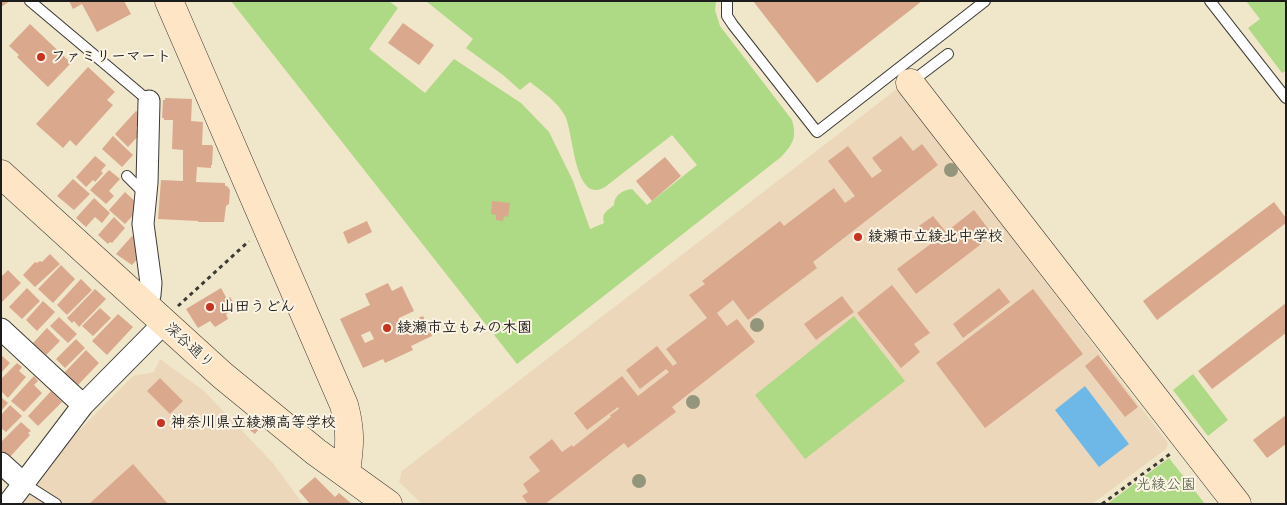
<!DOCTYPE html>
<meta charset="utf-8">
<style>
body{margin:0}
#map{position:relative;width:1287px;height:505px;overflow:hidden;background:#f0e6c9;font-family:Pangolin,sans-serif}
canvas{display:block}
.frame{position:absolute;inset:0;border:2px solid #1c1c1c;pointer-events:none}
</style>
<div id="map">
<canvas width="1287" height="505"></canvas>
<div class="frame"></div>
</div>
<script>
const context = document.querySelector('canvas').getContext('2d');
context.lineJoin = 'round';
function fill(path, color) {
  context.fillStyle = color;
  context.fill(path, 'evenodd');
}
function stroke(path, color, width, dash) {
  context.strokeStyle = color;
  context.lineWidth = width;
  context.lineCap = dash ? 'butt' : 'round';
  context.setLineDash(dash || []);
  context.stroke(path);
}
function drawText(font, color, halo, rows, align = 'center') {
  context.font = font + ' Pangolin,"Klee One",sans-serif';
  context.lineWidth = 4;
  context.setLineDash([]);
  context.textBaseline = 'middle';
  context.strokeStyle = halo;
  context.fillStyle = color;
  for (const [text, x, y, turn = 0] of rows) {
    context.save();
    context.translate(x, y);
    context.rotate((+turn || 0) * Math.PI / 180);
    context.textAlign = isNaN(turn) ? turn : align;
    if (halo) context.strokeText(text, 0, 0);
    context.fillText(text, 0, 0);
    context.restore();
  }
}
fill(new Path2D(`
 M898 88 1168 443 1166 449 1092 504H422L399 482 402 471Z
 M160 359 204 391 272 462 303 504H22L54 456 133 376 154 372Z`), '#edd7bb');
fill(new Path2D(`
 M231 1H389L398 8 369 49 425 93 454 59 521 103 549 132 573 181 590 229 604 223C601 213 607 211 614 205 614 195 623 190 632 189L647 205 697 165 672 135 605 187C573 206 574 128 564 114 556 101 542 91 530 82L520 90 503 75 466 48 473 39 426 1H716L715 10 720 26 792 120C797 138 793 144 781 157L517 364Z
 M1246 1H1286V71L1282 73 1248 28 1260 19Z
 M854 316 905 381 805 459 755 395Z
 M1193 374 1228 420 1208 436 1173 390Z
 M1169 458 1205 504H1107Z`), '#aed985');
fill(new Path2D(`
 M1085 386 1129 444 1099 467 1055 410Z`), '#6eb8e7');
fill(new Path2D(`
 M1 1H10L1 7Z
 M69 1H124L131 14 97 32 82 4 73 9Z
 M753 1H922L817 83Z
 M403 23 434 45 419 65 388 43Z
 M30 24 71 63 48 87 17 57 19 55 9 46Z
 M88 67 115 92 107 100 113 105 76 146 70 140 63 148 36 124Z
 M165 98 192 99 191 121 203 122 202 145H212L213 147 212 165H211V168L197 167 196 182 225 183V186H227L230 190 229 204 226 206 224 222H198V221L158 219 161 180 183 181V150L172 149 173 120H164V118H162L163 100H165Z
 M136 111 141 115 138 119 141 122 136 128 141 133 128 147 115 134Z
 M113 136 133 155 122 167 102 149Z
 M901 136 913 151 922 144 938 165 813 262 817 268 748 320 733 300 717 313 727 326 737 319 755 342 672 407 676 412 628 448 624 443 545 504H528L522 496 528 492 523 484 540 471 529 457 552 439 562 452 572 445 573 447 611 417 610 415 619 409 618 407 587 430 574 413 622 376 638 396 669 372 666 369 640 389 626 370 657 346 673 366 677 363 666 349 707 318 689 295 705 284 702 281 780 221 784 226 834 188 845 203 855 196 828 161 848 146 872 178 882 171 872 158Z
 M95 156 106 165 101 171 103 173 95 182 93 180 86 187 76 177Z
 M665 157 681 176 652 201 636 181Z
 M109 170 120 179 109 191 114 196 106 204 90 190Z
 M73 179 90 194 74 210 57 196Z
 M125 192 139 205 133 212 135 213 125 224 109 210Z
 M94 198 110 213 102 223 95 217 86 227 76 218Z
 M492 201 510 203 508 217 504 216 503 221 496 220V215L491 214Z
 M1274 202 1286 218V223L1157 320 1143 301Z
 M974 210 993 235 916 294 897 269 932 243 919 226 933 216 946 232Z
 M114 217 125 228 112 243 110 242 108 244 98 235Z
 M367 221 372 232 348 244 343 232Z
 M132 236 139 242 141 255 132 265 116 254Z
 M50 254 60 264 35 287 23 275 35 262 37 263 40 261 42 262Z
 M61 265 75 279 53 303 38 289Z
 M8 270 21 283 1 303V277Z
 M81 279 92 290 67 315 57 305Z
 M388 283 392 291 402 286 414 311 399 318 403 325 423 316 432 336 411 346 413 350 385 363 383 359 363 368 340 319 370 305 365 294ZM370 331 374 339 365 343 361 335Z
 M892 285 930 333 914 344 920 352 901 368 857 313Z
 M27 288 40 301 22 319 9 307Z
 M221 288 227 299 230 297 235 305 231 307 233 310 226 314 228 319 215 327 210 321 198 328 186 309Z
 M999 288 1010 302 963 338 953 324Z
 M95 289 106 299 79 327 74 321 72 323 67 318Z
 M1033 289 1083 354 985 428 936 363Z
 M842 296 854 312 816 340 804 324Z
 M43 301 55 312 37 331 26 320Z
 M1286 303V333L1212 389 1198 371Z
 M100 308 111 318 93 336 82 326Z
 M118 314 133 327 107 355 92 341Z
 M59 317 77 334 68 343 50 326Z
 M47 328 60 341 46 355 33 343Z
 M76 339 85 348 65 368 56 359Z
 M86 350 99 363 78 385 75 382 74 384 63 374Z
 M1 355 10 363 1 373Z
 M1098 355 1138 407 1125 417 1085 366Z
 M17 363 22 367 19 371 26 377 8 398 1 391V379Z
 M34 376 38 381 34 385 42 393 24 412 11 401Z
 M160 378 183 401 170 414 147 391Z
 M51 391 62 402 38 426 28 416Z
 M1 397 8 403 1 411Z
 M10 405 22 416 6 432 1 428V415Z
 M1286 415V444L1267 458 1253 440Z
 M246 421 258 430 255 434 243 425Z
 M21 422 31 431 28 433 30 435 9 458 1 451V442Z
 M133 464 168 504H89Z
 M315 477 335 497 339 493 352 504H310L299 491Z`), '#daa88d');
const lane = new Path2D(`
 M30 1 149 101
 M727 1V16L733 25 817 132 985 1
 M1210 1 1286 98
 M911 82 948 54
 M127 176 145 194
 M23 483 56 504`);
const street = new Path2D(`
 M145 307 150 295 151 283 143 224 147 183 149 101
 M1 329 83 405
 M1 463 23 483
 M8 504 83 405 163 324`);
const secondary = new Path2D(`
 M169 1 344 405C351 431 350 445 346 472
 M910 83 1237 504
 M1 174 222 375 316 452 388 504`);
stroke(lane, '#3c3a36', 12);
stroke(street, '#3c3a36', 23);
stroke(secondary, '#3c3a36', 29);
stroke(new Path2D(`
 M178 306 249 241
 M1102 504 1170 454`), '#3c3a36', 3, [4, 4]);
stroke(lane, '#fff', 10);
stroke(street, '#fff', 21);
stroke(secondary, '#fee5c5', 28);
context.fillStyle = '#94967b';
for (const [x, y] of [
 [951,170],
 [757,325],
 [693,402],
 [639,481]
]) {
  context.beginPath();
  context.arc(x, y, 7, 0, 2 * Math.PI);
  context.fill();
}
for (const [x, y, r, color] of [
 [41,57,5,"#c8321e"],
 [858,237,5,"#c8321e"],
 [210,307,5,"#c8321e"],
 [387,328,5,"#c8321e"],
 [161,423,5,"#c8321e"]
]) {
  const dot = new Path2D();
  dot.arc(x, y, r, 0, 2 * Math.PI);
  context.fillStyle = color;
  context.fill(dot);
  stroke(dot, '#fcf5e5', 2);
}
drawText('bold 15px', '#1c1c1c', '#fcf5e5', [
 ["ファミリーマート",51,57],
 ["綾瀬市立綾北中学校",868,237],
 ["山田うどん",220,307],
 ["綾瀬市立もみの木園",397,328],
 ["神奈川県立綾瀬高等学校",171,423]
], 'left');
drawText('15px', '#1c1c1c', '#fcf5e5', [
 ["深谷通り",189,346,42]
]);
drawText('15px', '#48553c', '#fcf5e5', [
 ["光綾公園",1166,485]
]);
</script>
